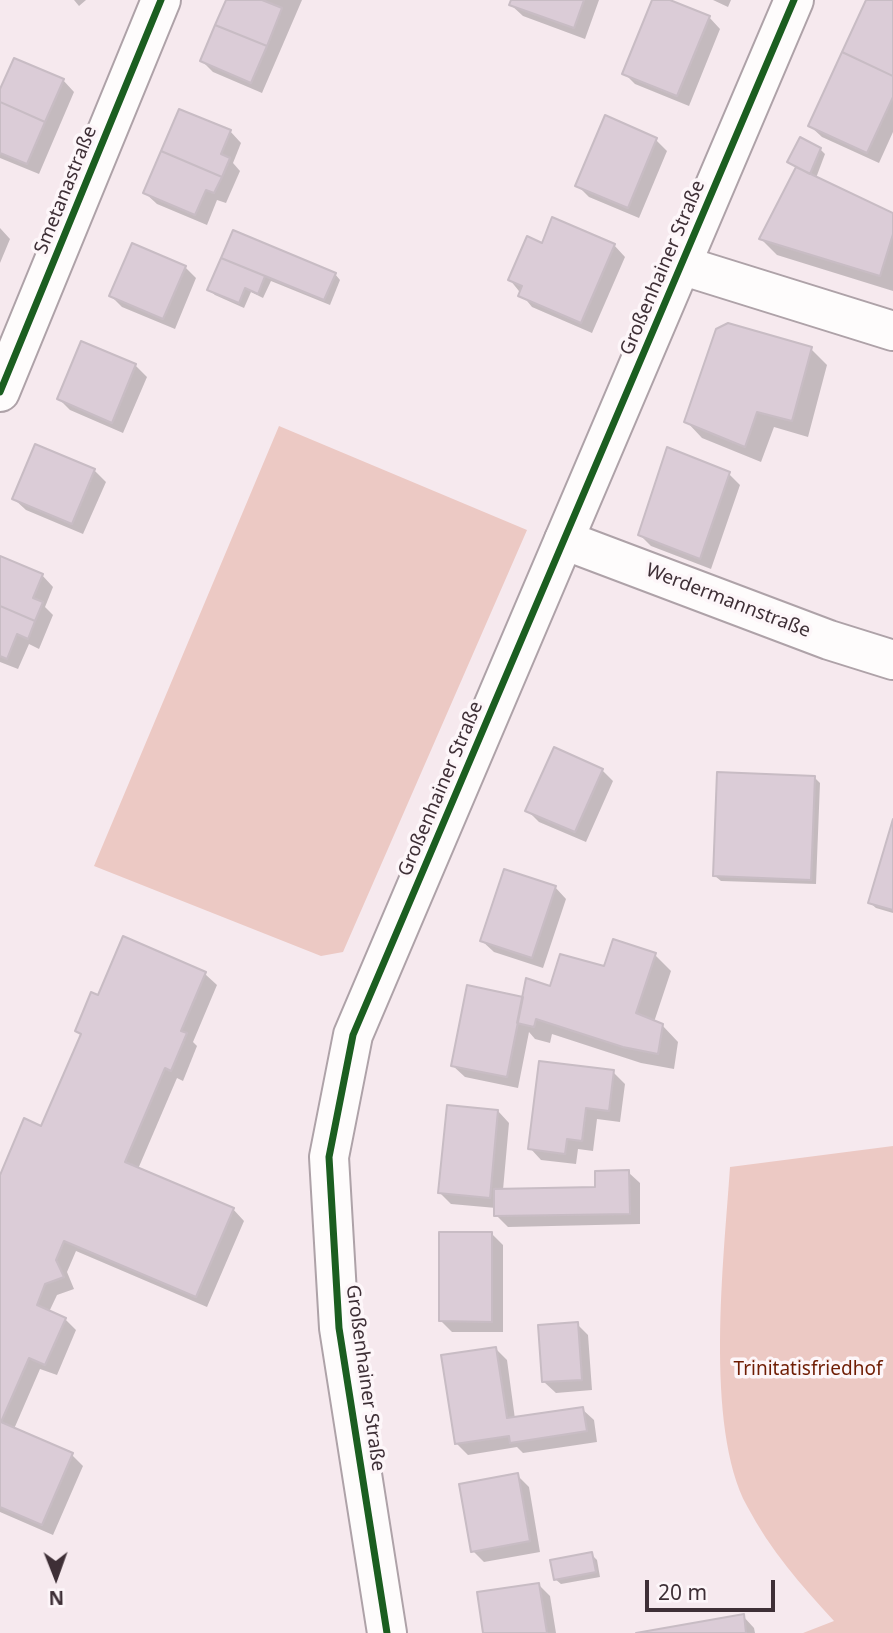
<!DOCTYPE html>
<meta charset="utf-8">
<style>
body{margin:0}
#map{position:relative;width:893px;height:1633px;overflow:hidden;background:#f6e9ee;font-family:"Noto Sans",sans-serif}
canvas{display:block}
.north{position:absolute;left:21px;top:1542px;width:70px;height:70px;-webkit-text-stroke:5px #fdf6f9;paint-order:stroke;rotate:179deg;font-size:19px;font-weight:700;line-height:28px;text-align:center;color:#3e2f36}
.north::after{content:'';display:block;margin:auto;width:24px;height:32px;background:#3e2f36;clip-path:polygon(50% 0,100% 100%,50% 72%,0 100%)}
.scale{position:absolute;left:645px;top:1580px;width:130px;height:32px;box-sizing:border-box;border:4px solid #3e2f36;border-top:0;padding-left:9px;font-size:21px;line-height:24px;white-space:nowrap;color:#3e2f36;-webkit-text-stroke:5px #fdf6f9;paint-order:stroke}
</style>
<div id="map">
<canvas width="893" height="1633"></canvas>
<div class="north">N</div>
<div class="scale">20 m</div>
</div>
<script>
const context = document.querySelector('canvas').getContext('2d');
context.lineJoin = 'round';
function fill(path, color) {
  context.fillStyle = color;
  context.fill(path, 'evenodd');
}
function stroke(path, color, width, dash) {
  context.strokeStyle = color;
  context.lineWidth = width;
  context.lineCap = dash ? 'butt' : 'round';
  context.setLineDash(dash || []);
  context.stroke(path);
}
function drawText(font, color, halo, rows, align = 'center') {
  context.font = font + ' "Noto Sans",sans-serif';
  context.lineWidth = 7;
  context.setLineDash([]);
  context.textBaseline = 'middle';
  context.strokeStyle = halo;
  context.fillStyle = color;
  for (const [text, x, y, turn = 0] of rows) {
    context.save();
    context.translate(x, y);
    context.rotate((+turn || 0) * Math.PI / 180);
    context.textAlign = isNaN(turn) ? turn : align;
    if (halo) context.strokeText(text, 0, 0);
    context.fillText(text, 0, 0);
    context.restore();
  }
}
fill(new Path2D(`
 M279 426 527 530 343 952 321 956 94 866Z
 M893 1146V1633H803L834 1621C801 1585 770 1550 747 1506 704 1426 724 1258 730 1167Z`), '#ecc9c4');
fill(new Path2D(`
 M74 0H86L79 6Z
 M228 0H302L262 93 213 72 202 61Z
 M513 0H599L585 39 523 16 511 5Z
 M654 0H665L709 17 720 29 689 106 635 84 624 73Z
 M713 0H731L728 7Z
 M868 0H893V132L879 163 822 137 810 126Z
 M63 80 74 92 39 174 0 158V94Z
 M230 131 241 143 233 163 240 171 226 203 217 200 207 225 157 204 145 193Z
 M656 140 667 151 639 218 589 197 577 185Z
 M820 149 825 154 816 178 893 215V291L777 255 761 239 797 169 790 162Z
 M0 228 10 239 0 263Z
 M234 232 335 274 340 280 330 305 271 281 263 298 251 292 244 308 215 295 209 290Z
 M542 245H614L625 257 592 333 532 307 510 280Z
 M185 267 196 278 175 329 122 307 111 296Z
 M811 349 827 365 808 437 774 427 761 462 702 438 686 421Z
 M135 365 147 377 123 433 70 410 59 399Z
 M94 470 106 482 83 534 26 510 14 499Z
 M729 474 740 485 711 569 651 546 640 535Z
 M0 558 42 575 53 587 45 607 53 615 39 649 29 644 18 669 0 662Z
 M602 770 613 781 586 842 539 822 527 810Z
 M814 777 820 783 816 884 721 881 715 876Z
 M893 824V913L876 908 870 903Z
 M555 887 566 899 543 968 494 952 482 941Z
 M124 939 205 974 217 985 193 1042 197 1046 183 1081 177 1078 138 1169 233 1209 244 1221 207 1307 76 1251 67 1272 74 1289 57 1295 49 1312 65 1319 76 1330 57 1375 40 1369 14 1429 72 1455 83 1466 53 1535 0 1512V1179L42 1128 82 1036 77 1031 99 997Z
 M655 955 671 971 654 1022 662 1025 678 1042 674 1069 641 1063 552 1034 550 1043 535 1039 529 1032 518 1088 465 1077 453 1066 524 999 605 968Z
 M613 1072 625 1084 620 1122 597 1119 593 1151 578 1149 576 1164 541 1160 530 1148Z
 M498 1111 509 1123 503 1190 597 1189 628 1172 640 1183V1224L508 1227 496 1215V1208L451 1204 440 1193Z
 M492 1234 503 1245V1332H452L440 1320Z
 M577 1324 588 1335 592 1390 556 1393 544 1382Z
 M495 1348 507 1360 515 1419 582 1409 594 1420 597 1442 523 1453 517 1447 468 1455 456 1443Z
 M517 1475 529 1487 540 1552 484 1562 473 1551Z
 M591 1554 597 1560 600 1577 561 1584 555 1579Z
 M539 1585 550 1596 556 1633H485Z
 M743 1616 754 1628 755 1633H646Z`), '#0003');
const building = new Path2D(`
 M226 0H262L282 8 267 46 215 25Z
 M511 0H584L574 28 509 5Z
 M652 0H670L710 16 677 96 622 74Z
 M866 0H893V76L842 52Z
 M215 25 267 46 251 83 200 61Z
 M842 52 893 76V97L867 153 808 126Z
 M14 58 64 79 45 122 0 102V89Z
 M0 102 45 122 27 164 0 153Z
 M179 109 231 130 221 154 230 158 222 177 161 151Z
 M605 115 657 138 628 208 575 186Z
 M800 137 821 148 810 174 787 162Z
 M161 151 222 177 214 193 206 190 195 215 143 193Z
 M796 167 893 213V234L880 276 759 239Z
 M552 217 615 244 581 323 518 296 522 286 508 280 527 236 542 243Z
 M233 230 336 273 324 300 221 258Z
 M132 243 186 266 163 319 109 296Z
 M221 258 265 276 258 294 245 288 239 303 207 290Z
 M728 323 812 347 792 421 757 412 745 447 684 422 716 329Z
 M81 341 136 364 112 423 57 399Z
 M35 444 95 469 72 524 12 499Z
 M667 447 730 472 700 559 638 535Z
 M0 556 43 574 33 598 43 602 35 621 0 606Z
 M0 606 35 621 28 639 17 634 7 659 0 656Z
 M554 747 603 769 575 832 525 811Z
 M717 772 815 776 811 880 713 876Z
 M893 819V910L868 903Z
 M504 869 556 886 532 958 480 941Z
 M123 936 206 972 181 1031 187 1033 171 1071 165 1068 125 1162 234 1208 196 1297 64 1241 56 1260 64 1277 45 1284 37 1305 66 1318 45 1365 29 1358 1 1422 73 1453 42 1525 0 1507V1175L24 1118 41 1126 81 1034 75 1031 91 992 98 995Z
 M613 939 656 953 636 1013 663 1024 658 1054 623 1047 536 1019 534 1027 517 1023 526 978 550 986 560 954 604 966Z
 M467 985 523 997 507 1077 451 1066Z
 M539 1061 614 1070 609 1111 586 1108 582 1141 567 1139 565 1154 528 1149Z
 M447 1105 498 1110 490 1198 438 1193Z
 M629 1170 630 1214 494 1216V1189L595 1187V1171Z
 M439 1232H492V1322L439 1321Z
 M578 1322 582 1380 542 1382 538 1325Z
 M496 1347 507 1418 583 1407 587 1431 510 1443 509 1436 455 1444 441 1355Z
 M518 1473 530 1541 471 1552 459 1484Z
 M592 1552 596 1572 554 1580 550 1560Z
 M539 1583 547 1633H483L477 1592Z
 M744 1614 746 1633H636Z`);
fill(building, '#dbccd7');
stroke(building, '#c8bcc4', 2);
const minor = new Path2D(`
 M681 265 893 331
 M0 392 161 0
 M564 540 829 640 893 660`);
const primary = new Path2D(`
 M387 1633 339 1328 329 1157 353 1035 794 0`);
stroke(minor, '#aea2a8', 42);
stroke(primary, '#aea2a8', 42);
stroke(minor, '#fefcfc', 38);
stroke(primary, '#fefcfc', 38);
stroke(new Path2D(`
 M0 392 161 0
 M387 1633 339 1328 329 1157 353 1035 794 0`), '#1b5e20', 7);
drawText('19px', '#3e2f36', '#fdf6f9', [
 ["Smetanastraße",66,190,-68],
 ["Großenhainer Straße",663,268,-67],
 ["Werdermannstraße",728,601,21],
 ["Großenhainer Straße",441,789,-67],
 ["Großenhainer Straße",365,1378,82]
]);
drawText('19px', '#6f1d04', '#fdf6f9', [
 ["Trinitatisfriedhof",808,1370]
]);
</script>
